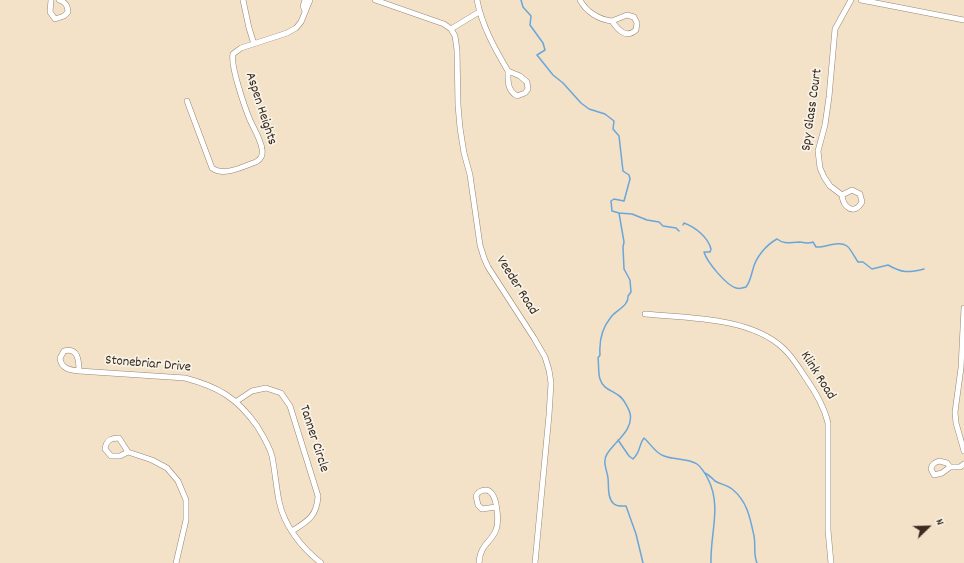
<!DOCTYPE html>
<style>
body{margin:0}
#map{position:relative;width:964px;height:563px;overflow:hidden;background:#f3e2c8;font-family:Dekko,sans-serif}
canvas{display:block}
.north{position:absolute;left:908px;top:507px;width:40px;height:40px;-webkit-text-stroke:3px #f7f3e8;paint-order:stroke;rotate:67deg;font-size:11px;font-weight:700;line-height:16px;text-align:center;color:#3b2a1e}
.north::after{content:'';display:block;margin:auto;width:14px;height:18px;background:#3b2a1e;clip-path:polygon(50% 0,100% 100%,50% 72%,0 100%)}
</style>
<div id="map">
<canvas width="964" height="563"></canvas>
<div class="north">N</div>
</div>
<script>
const context = document.querySelector('canvas').getContext('2d');
context.lineJoin = 'round';
function stroke(path, color, width, dash) {
  context.strokeStyle = color;
  context.lineWidth = width;
  context.lineCap = dash ? 'butt' : 'round';
  context.setLineDash(dash || []);
  context.stroke(path);
}
function drawText(font, color, halo, rows, align = 'center') {
  context.font = font + ' Dekko,sans-serif';
  context.lineWidth = 3.5;
  context.setLineDash([]);
  context.textBaseline = 'middle';
  context.strokeStyle = halo;
  context.fillStyle = color;
  for (const [text, x, y, turn = 0] of rows) {
    context.save();
    context.translate(x, y);
    context.rotate((+turn || 0) * Math.PI / 180);
    context.textAlign = isNaN(turn) ? turn : align;
    if (halo) context.strokeText(text, 0, 0);
    context.fillText(text, 0, 0);
    context.restore();
  }
}
stroke(new Path2D(`
 M521 0 523 7 531 16 530 25 543 43 545 50 537 55 553 75 563 83 581 103 589 109 605 114 614 121 613 129 619 136 623 171 629 175 630 179 624 201 614 199 611 201 612 211 619 213 632 214 647 220 659 222 663 226 676 228 679 231
 M619 213 624 242 623 247 624 269 630 280 631 292 628 296C629 306 616 310 611 317 602 328 599 342 600 355L598 358C599 365 598 373 600 379 603 389 611 390 618 395 623 398 628 407 630 413 634 430 615 441 607 454 602 462 607 470 608 478 609 487 607 498 614 504 618 507 623 506 626 506L636 534 643 563
 M683 225 684 223C695 227 708 237 711 249L710 252H704C707 262 726 285 736 288 739 289 743 288 746 287 750 282 751 276 753 269 756 257 766 245 777 239 785 245 790 242 800 242 805 243 808 244 813 242L816 247C825 248 838 240 847 246 851 249 855 258 858 262H863L872 269 888 265C902 273 908 273 924 269
 M618 440 629 456 633 459C642 450 638 445 644 438 651 444 655 453 664 456 674 460 688 458 697 464 702 468 705 473 708 479 722 506 710 534 711 563
 M705 473C709 475 712 478 715 481 720 484 727 485 732 489 747 501 750 517 754 536 756 545 753 554 757 563`), '#69a6da', 1.5);
const minor = new Path2D(`
 M51 0 50 12 55 19 64 16 68 12C68 5 65 2 59 0
 M243 0 249 28 254 44
 M305 0 303 6 305 11
 M375 0 444 24 451 29 455 36 457 50 458 105 460 128 464 153 470 175 480 245 484 258 488 267 534 338 545 357 549 370 551 383 549 415 535 563
 M477 0C482 26 495 49 508 71
 M580 0C586 12 600 20 612 21
 M861 0 964 20
 M627 15 634 17 637 23 636 30C626 39 618 30 612 21Z
 M451 29 479 12
 M508 71 520 76 527 82 528 89 525 93 517 96C507 90 508 81 508 71Z
 M187 101 212 168C224 177 244 166 256 162 261 159 263 156 262 149 261 140 254 129 250 120 245 108 230 65 233 54L241 48 287 33 296 28 301 22 310 0
 M852 190 860 194 862 202C854 216 843 207 842 195Z
 M842 195 830 186 824 177 820 168 818 151 825 125 829 97 835 29 851 0
 M964 308 961 368 955 412 956 423 964 451
 M645 314C687 318 750 317 783 348 792 356 798 366 805 377 815 391 824 406 828 423V530L831 563
 M79 371C79 361 78 347 64 351L60 358C61 369 70 370 79 371L185 378C219 387 237 398 257 426 263 436 269 445 272 456 275 471 276 486 279 501 284 526 302 548 321 563
 M237 401 252 391 266 388 281 393 290 406 318 496C317 516 308 521 292 531
 M128 452 120 456H111L105 449C106 440 111 438 119 438L128 452 152 460 167 468 178 481 186 500V520L176 563
 M939 461 947 463 950 467 942 473 934 475 931 469C932 464 934 463 939 461Z
 M950 467H960L964 464
 M479 563C480 544 491 543 496 530 499 522 498 491 486 490 481 490 478 492 476 496L478 505 482 509 496 507`);
stroke(minor, '#978673', 6);
stroke(minor, '#fff', 5);
drawText('14px', '#3b2a1e', '#f7f3e8', [
 ["Aspen Heights",260,109,72],
 ["Spy Glass Court",813,110,-82],
 ["Veeder Road",516,286,58],
 ["Stonebriar Drive",148,365,5],
 ["Klink Road",817,376,58],
 ["Tanner Circle",313,439,72]
]);
</script>
